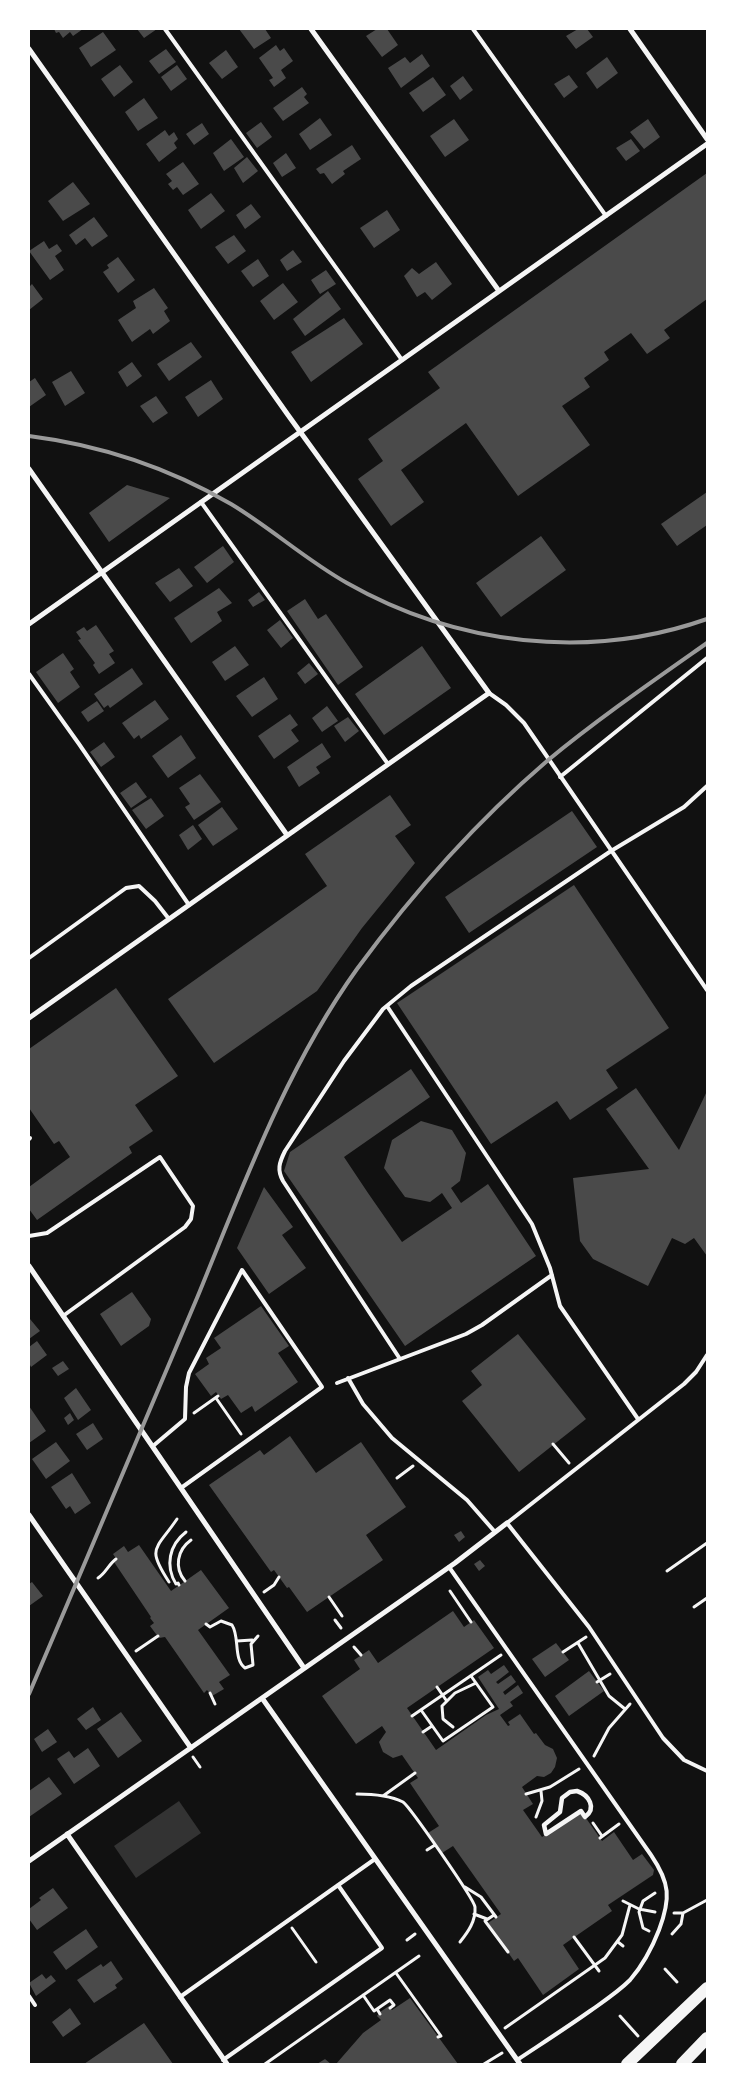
<!DOCTYPE html>
<style>
body{margin:0}
#map{position:relative;width:736px;height:2093px;overflow:hidden;background:#111;font-family:"Archivo Narrow",sans-serif}
canvas{display:block}
.frame{position:absolute;inset:0;border:30px solid #fff;pointer-events:none}
</style>
<div id="map">
<canvas width="736" height="2093"></canvas>
<div class="frame"></div>
</div>
<script>
const context = document.querySelector('canvas').getContext('2d');
context.lineJoin = 'round';
function fill(path, color) {
  context.fillStyle = color;
  context.fill(path, 'evenodd');
}
function stroke(path, color, width, dash) {
  context.strokeStyle = color;
  context.lineWidth = width;
  context.lineCap = dash ? 'butt' : 'round';
  context.setLineDash(dash || []);
  context.stroke(path);
}
fill(new Path2D(`
 M179 1801 201 1833 136 1878 114 1846Z`), '#333');
fill(new Path2D(`
 M54 29H83L73 36 70 32 63 38 59 32 56 33Z
 M137 29H157L144 38Z
 M239 29H265L271 38 254 49Z
 M377 29H387L398 45 382 57 366 36Z
 M578 29H587L593 37 576 49 566 36Z
 M103 32 116 50 91 67 79 48Z
 M276 45 280 51 284 48 293 61 281 70 286 78 274 87 269 80 273 78 259 58Z
 M166 49 176 62 159 74 149 61Z
 M226 50 238 67 222 79 209 63Z
 M422 54 430 66 401 88 388 68 405 57 410 63Z
 M607 57 618 73 597 89 586 73Z
 M120 65 133 82 114 97 101 79Z
 M177 65 187 79 171 91 161 77Z
 M569 75 578 87 564 98 554 84Z
 M463 76 473 90 460 100 450 86Z
 M433 77 446 95 423 112 409 93Z
 M302 87 307 94 304 97 309 103 283 121 273 108Z
 M144 98 158 118 138 131 125 112Z
 M320 118 332 135 310 150 299 134Z
 M454 119 469 140 445 157 430 136Z
 M648 119 660 137 644 149 630 132Z
 M261 122 272 137 257 148 246 133Z
 M202 123 209 134 194 145 186 134Z
 M165 130 169 136 174 132 178 139 174 143 177 148 159 162 146 144Z
 M231 139 244 157 224 171 213 153Z
 M631 139 640 151 626 161 616 148Z
 M352 145 361 159 343 171 345 174 332 184 324 173 320 174 316 169Z
 M286 153 296 168 282 177 273 163Z
 M247 157 258 171 243 183 234 168Z
 M183 162 199 184 183 195 177 187 173 190 168 184 172 181 166 174Z
 M707 173V299L664 330 670 338 647 354 631 333 604 352 609 360 584 378 590 387 562 406 590 445 518 496 466 423 401 470 424 502 391 526 358 479 383 461 368 439 440 388 428 372Z
 M73 182 90 204 63 221 48 201Z
 M211 193 225 211 201 229 188 210Z
 M251 204 261 217 245 229 236 215Z
 M387 210 400 230 374 248 360 228Z
 M94 217 108 236 92 247 85 238 76 245 69 235Z
 M234 235 246 251 228 264 215 247Z
 M44 241 49 249 57 244 62 251 55 256 64 270 50 280 29 251Z
 M293 250 302 262 287 271 280 260Z
 M118 257 135 280 118 293 103 272 109 268 107 265Z
 M258 259 269 276 253 287 241 271Z
 M436 262 452 284 432 300 425 292 417 297 404 276 412 268 419 274Z
 M326 270 336 284 320 294 311 280Z
 M283 283 298 302 274 320 260 301Z
 M32 284 43 299 29 310V287Z
 M154 288 168 308 164 311 170 321 153 334 150 329 132 342 118 320 136 308 133 301Z
 M328 291 341 309 305 336 293 319Z
 M344 318 363 344 311 382 291 352Z
 M191 342 202 357 169 381 157 364Z
 M132 362 142 376 127 387 118 372Z
 M71 371 85 393 65 406 52 382Z
 M35 378 46 395 29 407V382Z
 M211 380 223 399 198 417 185 397Z
 M156 396 168 413 153 423 140 406Z
 M127 485 170 498 109 542 89 513Z
 M707 492V525L677 546 661 524Z
 M541 536 566 570 501 617 476 583Z
 M223 546 234 562 207 583 194 567Z
 M179 568 193 586 170 602 155 583Z
 M219 588 232 603 217 612 222 621 191 643 174 618Z
 M259 592 265 600 253 607 248 600Z
 M305 599 318 619 326 614 363 667 338 685 287 611Z
 M280 620 293 638 281 648 267 630Z
 M96 625 114 651 109 654 115 663 99 674 93 665 95 663 78 640 81 639 76 632 84 627 87 631Z
 M235 646 249 665 225 681 212 662Z
 M422 646 451 688 384 735 355 694Z
 M63 653 74 669 70 672 80 687 58 703 36 672Z
 M309 663 318 674 305 684 297 673Z
 M132 668 143 684 110 708 108 705 104 708 94 694Z
 M264 677 278 699 252 717 236 696Z
 M155 700 169 719 141 739 139 735 134 739 122 723Z
 M97 701 104 711 88 722 81 712Z
 M327 706 338 721 322 732 312 718Z
 M290 714 298 725 291 730 299 741 274 759 258 736Z
 M348 717 359 731 345 742 334 726Z
 M181 735 196 758 168 778 152 756Z
 M104 742 115 757 101 767 90 752Z
 M322 743 331 757 316 767 320 773 299 787 287 767Z
 M200 774 221 802 194 820 185 807 190 804 179 788Z
 M136 782 147 797 131 808 120 793Z
 M390 795 411 825 395 836 415 863 362 928 317 991 214 1063 168 999 327 886 305 854Z
 M151 798 164 816 146 829 132 810Z
 M222 807 238 829 213 846 198 825Z
 M572 811 597 847 469 933 445 897Z
 M193 825 202 839 188 850 179 835Z
 M574 885 669 1028 606 1070 618 1088 570 1120 557 1101 491 1144 397 1003Z
 M116 988 178 1076 135 1105 153 1131 129 1147 132 1153 37 1220 29 1209V1187L70 1157 59 1141 54 1144 29 1108V1049Z
 M411 1069 430 1097 344 1157 368 1193 402 1242 452 1208 442 1193 430 1202 405 1197 384 1168 392 1140 421 1121 452 1130 466 1153 460 1181 451 1188 461 1203 488 1184 536 1256 405 1346 284 1171 290 1152Z
 M636 1088 679 1150 707 1091V1256L694 1238 685 1244 672 1238 648 1286 593 1259 580 1241 573 1178 649 1169 606 1109Z
 M264 1187 293 1227 282 1235 306 1268 269 1294 237 1248Z
 M132 1292 151 1319 149 1326 121 1346 100 1314Z
 M261 1306 289 1346 278 1353 298 1382 255 1412 252 1406 241 1413 228 1395 221 1399 216 1392 211 1396 195 1374 209 1364 206 1358 221 1348 214 1338Z
 M30 1319 40 1331 29 1339V1320Z
 M518 1334 586 1419 519 1472 462 1401 482 1385 471 1371Z
 M37 1341 47 1355 31 1367 29 1363V1347Z
 M63 1361 69 1369 58 1376 52 1368Z
 M76 1388 91 1410 78 1420 64 1398Z
 M29 1406 46 1431 29 1443Z
 M70 1413 74 1420 68 1425 64 1418Z
 M93 1423 103 1439 87 1450 76 1434Z
 M290 1436 316 1473 361 1442 406 1507 366 1535 383 1560 307 1612 289 1587 287 1588 274 1570 271 1572 209 1485 260 1450 264 1455Z
 M56 1442 70 1461 46 1479 32 1459Z
 M72 1473 91 1503 75 1514 70 1506 66 1509 51 1487Z
 M461 1531 465 1537 459 1542 454 1535Z
 M139 1545 171 1591 201 1570 229 1608 198 1630 230 1675 219 1682 224 1689 212 1696 207 1690 204 1693 165 1637 159 1638 150 1626 154 1623 150 1618 151 1617 114 1562 117 1560 113 1554 124 1546 128 1552Z
 M480 1560 485 1566 479 1571 474 1564Z
 M32 1582 43 1596 29 1606V1584Z
 M453 1611 464 1627 474 1620 494 1648 407 1708 436 1750 486 1715 499 1709 478 1677 488 1670 491 1674 504 1665 509 1672 496 1682 498 1684 511 1675 516 1682 503 1692 505 1695 518 1685 523 1693 510 1702 513 1706 500 1715 508 1726 510 1725 508 1722 520 1714 534 1734 536 1733 545 1745 553 1749 557 1758 555 1767 551 1773 544 1777 537 1776 522 1787 533 1804 523 1810 542 1837 581 1811 602 1841 614 1832 633 1860 642 1854 654 1870 653 1875 608 1905 612 1911 563 1945 579 1969 543 1995 518 1958 514 1961 488 1923 501 1914 453 1846 442 1853 428 1833 439 1826 410 1783 418 1778 402 1755 393 1758 383 1752 379 1742 386 1732 382 1726 356 1744 322 1696 360 1669 354 1660 369 1650 378 1663Z
 M556 1643 569 1660 545 1677 532 1659Z
 M589 1671 604 1691 569 1716 555 1696Z
 M93 1707 101 1720 86 1730 77 1719Z
 M121 1712 142 1741 118 1758 97 1729Z
 M48 1729 57 1742 42 1752 34 1739Z
 M88 1748 100 1766 74 1784 57 1759 69 1751 74 1758Z
 M49 1777 62 1794 29 1817V1791Z
 M53 1888 68 1908 37 1930 29 1919V1909L41 1900 39 1898Z
 M86 1929 98 1947 66 1970 53 1952Z
 M111 1961 123 1979 115 1985 117 1988 94 2003 77 1980 101 1964 103 1967Z
 M42 1974 46 1979 51 1975 56 1981 36 1996 29 1983Z
 M410 1998 458 2064H336L363 2033 381 2020 377 2016 380 2012 389 2006 392 2010Z
 M70 2008 81 2024 63 2037 52 2022Z
 M144 2023 173 2064H84Z
 M325 2059 331 2064H317Z`), '#4a4a4a');
stroke(new Path2D(`
 M216 1398 241 1434
 M194 1413 218 1396
 M553 1444 569 1463
 M397 1478 413 1466
 M667 1571 707 1543
 M98 1578C106 1573 108 1565 116 1559
 M185 1581C174 1568 177 1550 191 1540
 M169 1582C146 1547 156 1550 177 1519
 M179 1585 178 1583 176 1584C165 1566 169 1545 186 1532
 M450 1591 471 1622
 M264 1592 274 1585 279 1577
 M329 1597 342 1616
 M694 1607 707 1598
 M335 1620 341 1628
 M206 1624 210 1627 221 1621 232 1625C240 1637 233 1659 245 1668L253 1665 251 1644 258 1636
 M237 1641 252 1640
 M578 1643 609 1696 625 1709
 M354 1647 361 1655
 M136 1651 158 1636
 M563 1652 586 1637
 M597 1682 610 1674
 M437 1687 446 1700
 M210 1693 215 1704
 M421 1710 443 1741 493 1707 471 1676
 M412 1716 501 1655
 M453 1727 443 1719 442 1706 455 1693 476 1683
 M423 1732 432 1726
 M594 1756 609 1728 630 1704
 M193 1757 200 1767
 M357 1794C372 1794 389 1795 403 1802 410 1807 474 1899 475 1907 476 1921 468 1932 460 1942
 M526 1794 550 1787 579 1769
 M383 1796 415 1773
 M536 1817 542 1801 541 1791
 M593 1823 602 1836
 M600 1838 619 1824
 M427 1850 435 1845
 M465 1887 481 1897 496 1917
 M623 1901 639 1909 655 1912
 M674 1913H683L707 1900
 M474 1914 487 1919
 M494 1915 485 1921 508 1952
 M292 1928 316 1962
 M649 1931 643 1928 639 1912 643 1901 655 1893
 M672 1934 681 1924 683 1913
 M574 1937 599 1971
 M407 1940 415 1934
 M618 1942 623 1946
 M665 1969 677 1982
 M396 1973 441 2036 438 2037
 M363 1995 374 2011 377 2009 380 2014
 M377 2009 390 2000 394 2005 390 2008
 M620 2016 638 2036
 M505 2028 605 1958 622 1935 630 1905
 M265 2064 419 1956
 M484 2064 502 2053`), '#f5f5f5', 3);
stroke(new Path2D(`
 M165 29 402 360
 M473 29 606 216
 M201 502 388 764
 M29 674 79 744 189 905
 M489 693 506 705 524 723 707 990
 M560 777 707 658
 M29 958 126 888 139 886 155 901 169 919
 M387 1006 532 1224 550 1268 560 1306 638 1419
 M29 1139 30 1138
 M29 1236 47 1233 160 1157 193 1206 191 1219 185 1227 63 1316
 M707 1355 696 1372 684 1384 507 1523 589 1627 663 1738 684 1760 707 1771
 M400 1359 283 1181C277 1170 279 1163 285 1151L344 1061 383 1009 411 986 611 851 684 807 707 786
 M348 1378 363 1404 392 1438 467 1500 495 1532
 M337 1383 466 1334 482 1325 552 1275
 M153 1446 185 1419 186 1387 189 1373 242 1270 322 1387 181 1488
 M449 1567 651 1855C670 1883 671 1898 659 1930 652 1948 643 1965 630 1980 618 1992 604 2001 590 2011 566 2028 541 2044 517 2060
 M29 1996 35 2005
 M180 1997 375 1859
 M223 2060 382 1948 338 1885`), '#f5f5f5', 4);
stroke(new Path2D(`
 M577 1791C589 1795 597 1808 585 1817L581 1811 546 1834 544 1825 560 1812 562 1798 570 1792Z`), '#f5f5f5', 4.5);
stroke(new Path2D(`
 M311 29 499 291
 M630 29 707 139
 M29 49 288 415 489 693 29 1018
 M29 469 287 835
 M29 624 707 144
 M29 1266 304 1668
 M29 1515 191 1748
 M262 1698 520 2064
 M67 1834 227 2064
 M29 1861 455 1563 507 1523`), '#f5f5f5', 5);
stroke(new Path2D(`
 M627 2064 707 1988
 M682 2064 707 2038`), '#f5f5f5', 12);
stroke(new Path2D(`
 M29 436C100 445 169 468 231 504 271 528 306 560 347 583 456 645 588 661 707 619
 M29 1694C85 1562 142 1430 197 1298 243 1186 286 1068 357 969 412 894 476 822 547 761 598 719 653 681 707 643`), '#9a9a9a', 4);
</script>
